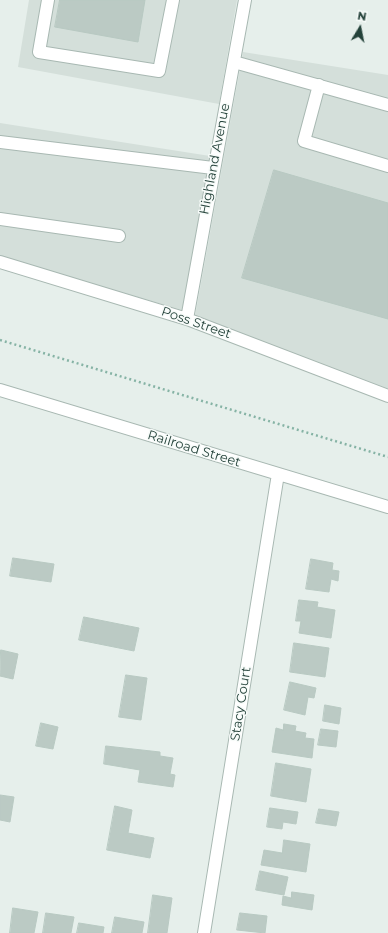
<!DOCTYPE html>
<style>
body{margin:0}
#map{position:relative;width:388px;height:933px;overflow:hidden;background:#e6efeb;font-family:Montserrat,sans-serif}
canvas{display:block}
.north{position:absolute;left:340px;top:8px;width:40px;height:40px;-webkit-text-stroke:3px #f7fbf9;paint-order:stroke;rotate:10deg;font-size:11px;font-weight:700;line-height:16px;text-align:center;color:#24423a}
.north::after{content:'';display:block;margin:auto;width:14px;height:18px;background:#24423a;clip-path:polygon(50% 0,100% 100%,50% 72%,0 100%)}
</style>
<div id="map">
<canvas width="388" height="933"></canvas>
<div class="north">N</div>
</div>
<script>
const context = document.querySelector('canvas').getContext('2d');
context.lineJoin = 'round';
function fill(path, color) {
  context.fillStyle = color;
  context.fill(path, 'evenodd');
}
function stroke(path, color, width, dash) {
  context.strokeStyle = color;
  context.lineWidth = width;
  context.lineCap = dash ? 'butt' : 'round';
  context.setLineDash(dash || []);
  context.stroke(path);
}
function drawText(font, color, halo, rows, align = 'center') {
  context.font = font + ' Montserrat,sans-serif';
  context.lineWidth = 3;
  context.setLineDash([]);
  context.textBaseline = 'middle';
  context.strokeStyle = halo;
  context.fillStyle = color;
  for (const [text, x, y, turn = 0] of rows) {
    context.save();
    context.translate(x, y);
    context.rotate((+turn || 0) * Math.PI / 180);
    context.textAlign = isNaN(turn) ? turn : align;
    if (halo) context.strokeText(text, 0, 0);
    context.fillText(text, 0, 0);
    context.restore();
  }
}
fill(new Path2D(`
 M29 0H237L219 104 18 67Z
 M243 52 388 75V389L195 316Z
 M0 123 210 156 182 310 0 257Z`), '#d4dfda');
const building = new Path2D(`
 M60 0H145L138 42 55 27Z
 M274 170 388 203V319L242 278Z
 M13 558 54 564 51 582 10 576Z
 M311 559 333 563 332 570 339 571 338 581 331 579 329 592 306 589Z
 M299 600 318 602 317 607 335 610 331 638 299 633 301 621H296Z
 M84 617 139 628 134 651 79 640Z
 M294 643 329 648 325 677 290 672Z
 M1 650 18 654 13 679 0 676Z
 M126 675 147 678 141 720 119 717Z
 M290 682 316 688 314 698 308 697 305 715 284 710Z
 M325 705 341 708 339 724 323 721Z
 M41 723 58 727 53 749 36 746Z
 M284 724 296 726 295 731 306 733 305 738 314 739 312 758 272 752 276 728 283 730Z
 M321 729 338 731 336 747 318 745Z
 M106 746 160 752V756L173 758 170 774 175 775 173 787 138 782 140 770 104 764Z
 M276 763 311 769 306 802 271 796Z
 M0 795 14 797 10 822 0 820Z
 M115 806 132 810 128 833 154 838 150 858 107 850Z
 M270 808 298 812 296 824 283 822 282 829 267 827Z
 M319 809 339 812 336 826 316 823Z
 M284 840 310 844 306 872 261 865 264 850 282 853Z
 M260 871 288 877 284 895 256 890Z
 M292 892 314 895 312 910 282 905 283 896 291 898Z
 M153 895 172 898 167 933H148Z
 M13 908 38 912 34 933H10Z
 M46 913 74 917 71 933H43Z
 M240 913 267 916 265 933 237 930Z
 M115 917 144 922 142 933H112Z
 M79 923 104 927 103 933H77Z`);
fill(building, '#bbcac4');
stroke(building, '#b8c9c2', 1);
const minor = new Path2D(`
 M48 0 39 52 159 71 173 0
 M234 62 388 105
 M319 85 304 141 388 166
 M0 142 213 168
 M0 219 119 236
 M0 262 187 319 388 396
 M187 319 245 0
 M0 390 388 507
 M204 933 278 474`);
stroke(minor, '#a8b8b2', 14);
stroke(new Path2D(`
 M0 340 388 457`), '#86b3a5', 2.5, [2, 3]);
stroke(minor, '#fff', 12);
drawText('13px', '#24423a', '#f7fbf9', [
 ["Highland Avenue",215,159,-79],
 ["Poss Street",196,323,19],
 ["Railroad Street",194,449,17],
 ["Stacy Court",241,704,-81]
]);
</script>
